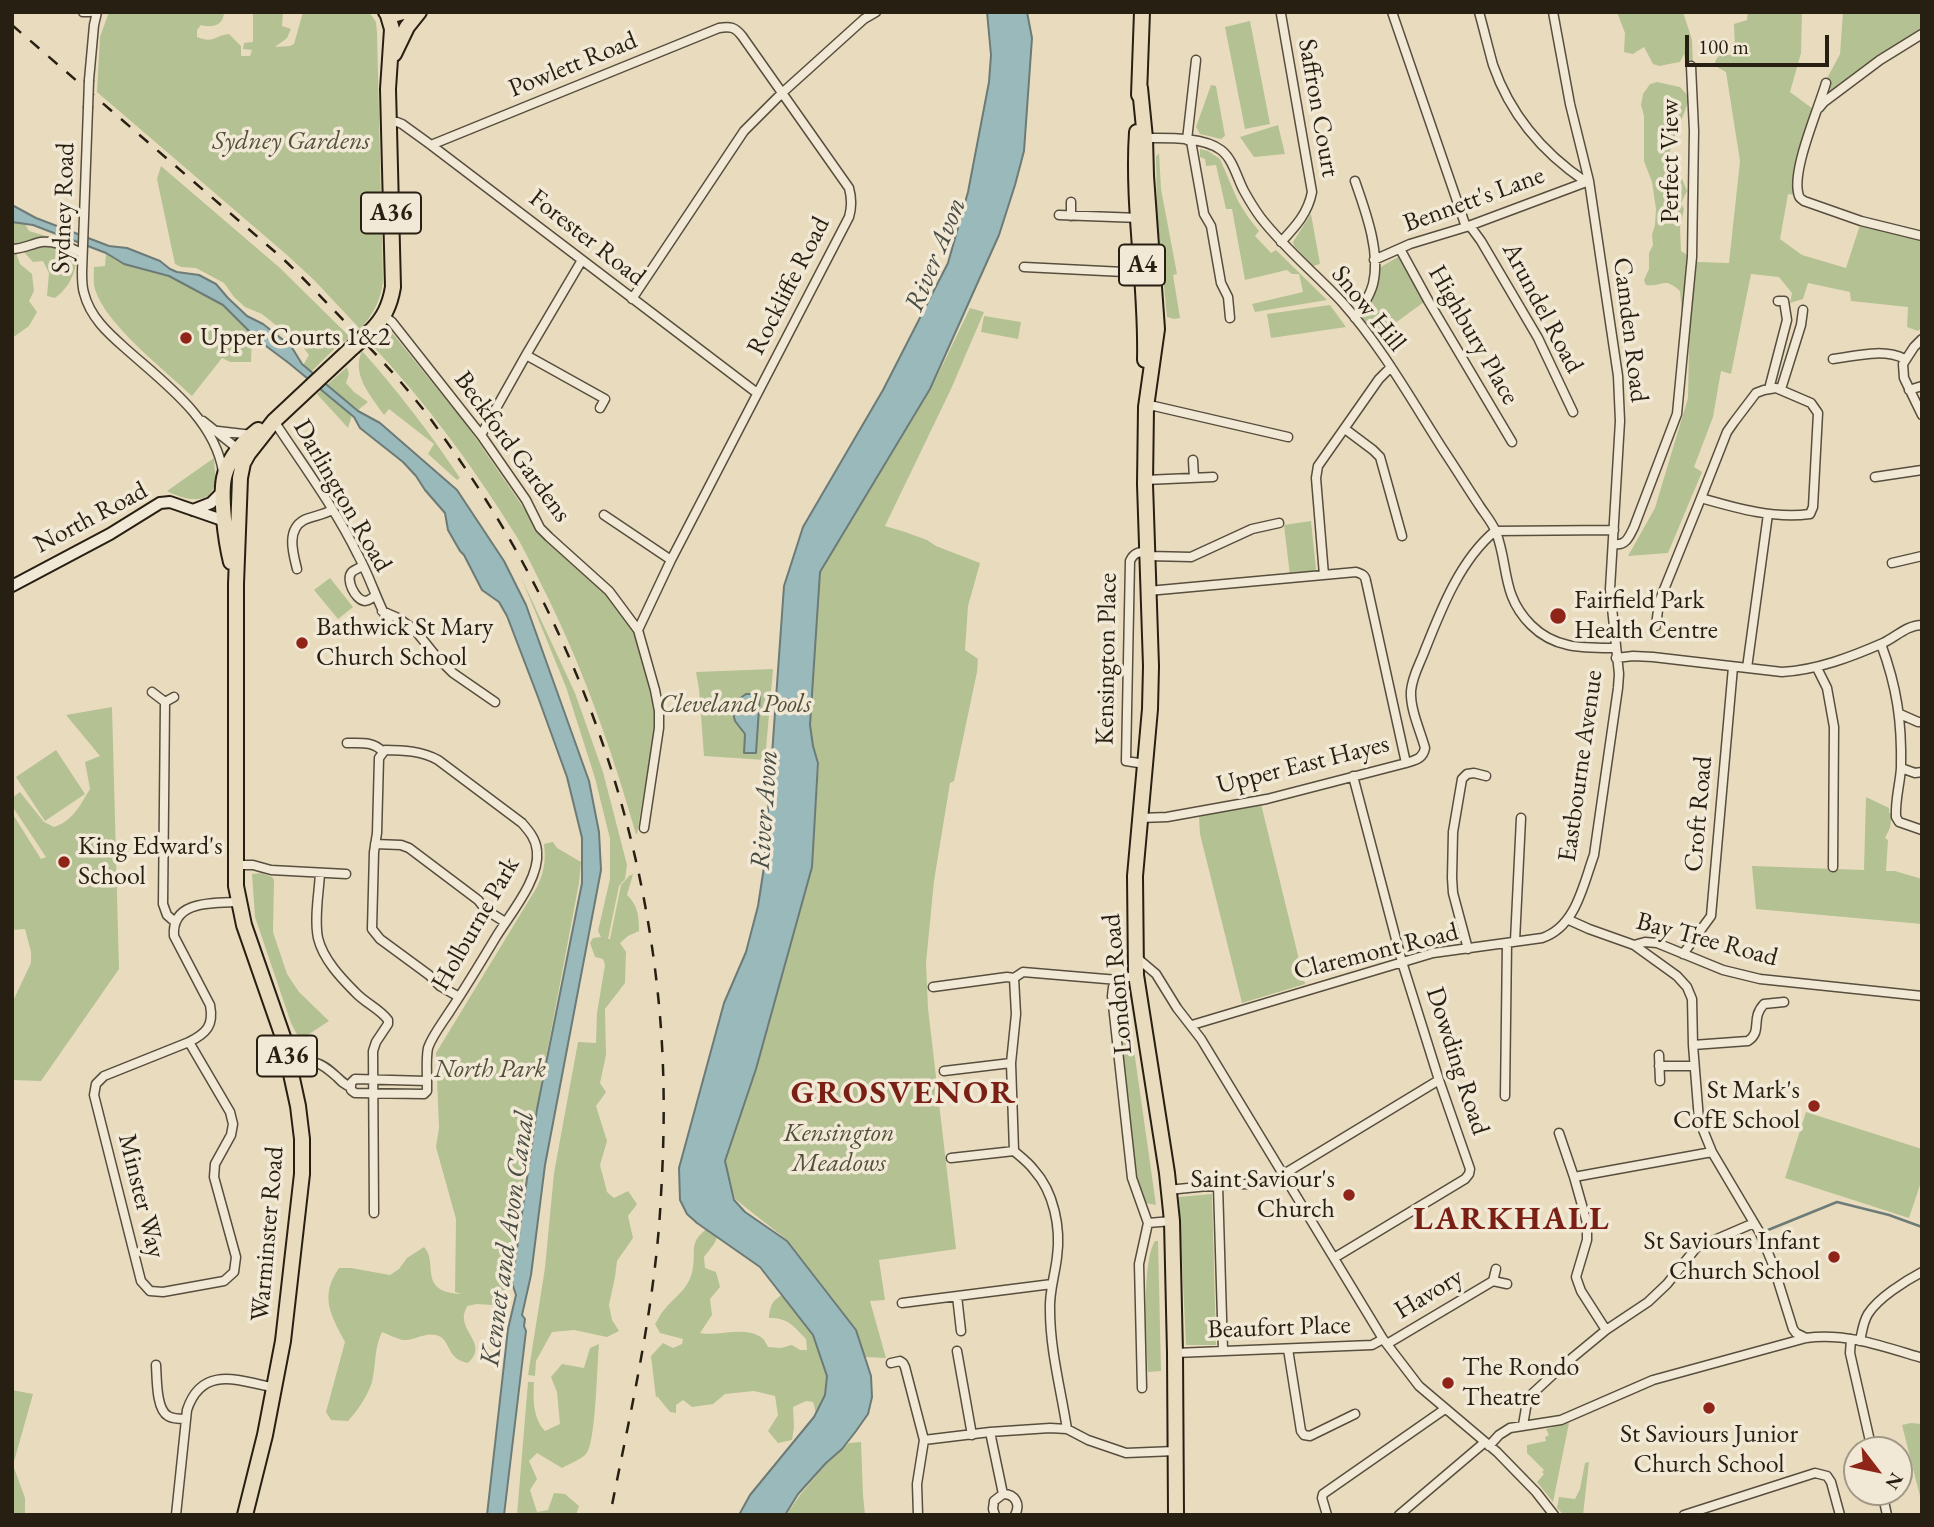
<!DOCTYPE html>
<style>
body{margin:0}
#map{position:relative;width:1934px;height:1527px;overflow:hidden;background:#e9dcbe;font-family:"EB Garamond",serif}
canvas{display:block}
.frame{position:absolute;inset:0;border:14px solid #281f13;pointer-events:none}
.north{position:absolute;left:1843px;top:1436px;width:70px;height:70px;box-sizing:border-box;background:#f1e8d5;border:2px solid #a19887;border-radius:50%;rotate:122deg;font-size:19px;font-weight:700;line-height:28px;text-align:center;color:#281f13}
.north::after{content:'';display:block;margin:auto;width:24px;height:32px;background:#8f2418;clip-path:polygon(50% 0,100% 100%,50% 72%,0 100%)}
.scale{position:absolute;left:1685px;top:35px;width:144px;height:32px;box-sizing:border-box;border:4px solid #281f13;border-top:0;padding-left:9px;font-size:21px;line-height:24px;white-space:nowrap;color:#281f13;-webkit-text-stroke:5px #f1e8d5;paint-order:stroke}
</style>
<div id="map">
<canvas width="1934" height="1527"></canvas>
<div class="frame"></div>
<div class="north">N</div>
<div class="scale">100 m</div>
</div>
<script>
const context = document.querySelector('canvas').getContext('2d');
context.lineJoin = 'round';
function fill(path, color) {
  context.fillStyle = color;
  context.fill(path, 'evenodd');
}
function stroke(path, color, width, dash) {
  context.strokeStyle = color;
  context.lineWidth = width;
  context.lineCap = dash ? 'butt' : 'round';
  context.setLineDash(dash || []);
  context.stroke(path);
}
function drawText(font, color, halo, rows, align = 'center') {
  context.font = font + ' "EB Garamond",serif';
  context.lineWidth = 7;
  context.setLineDash([]);
  context.textBaseline = 'middle';
  context.strokeStyle = halo;
  context.fillStyle = color;
  for (const [text, x, y, turn = 0] of rows) {
    context.save();
    context.translate(x, y);
    context.rotate((+turn || 0) * Math.PI / 180);
    context.textAlign = isNaN(turn) ? turn : align;
    if (halo) context.strokeText(text, 0, 0);
    context.fillText(text, 0, 0);
    context.restore();
  }
}
fill(new Path2D(`
 M109 12H224C224 26 211 28 201 25L197 30V37C214 44 216 35 229 34L241 46V56H250L252 50 243 49 244 43 253 42V12H283L282 26 291 29 287 38 275 47 290 46 294 44 303 12H369L376 22 377 33 383 281C381 300 373 315 360 329L314 280 287 255 97 92 100 37Z
 M1617 12H1683L1692 40 1693 63 1686 66 1684 54 1680 62 1659 66 1653 64 1644 47 1633 54 1624 52 1625 33Z
 M1748 12H1802L1801 53 1790 92 1813 109 1796 161 1795 195 1788 194 1780 239 1802 255 1846 268 1860 225 1922 239V327L1918 331 1907 327 1908 307 1851 301 1850 292 1808 283 1803 299 1790 303 1792 293 1779 277 1751 274 1731 374 1721 371 1713 417 1694 467 1702 472 1668 553 1628 556 1655 508 1688 398 1689 345 1684 335 1680 291C1663 276 1664 287 1646 285L1644 280 1649 269V253L1653 245 1652 235 1655 225 1656 209 1652 182 1644 161V116L1641 105 1643 94 1650 84 1657 82 1680 87 1689 97C1686 115 1664 153 1669 168 1670 172 1673 175 1675 178L1682 179 1687 191 1681 203 1684 209 1680 227 1681 251 1698 262 1729 263 1740 161 1726 72 1717 67 1715 63C1717 54 1722 55 1730 55L1735 49 1734 24 1747 20Z
 M1843 12H1922V29L1873 59 1830 94V87L1824 84 1840 54Z
 M1250 21 1270 124 1245 129 1225 27Z
 M1211 85 1216 86 1225 136 1221 139 1200 134 1196 127Z
 M1278 125 1285 154 1254 157 1240 137Z
 M1200 149 1208 151 1220 159 1238 201 1248 217 1259 231 1255 236 1271 253 1276 250 1327 300 1255 312 1252 304 1303 292 1299 274H1292L1287 270 1245 280 1232 209H1226L1216 165 1206 166 1205 159 1200 157Z
 M1159 153 1161 189 1177 274 1173 275 1180 318 1174 319 1167 317 1157 214 1156 157Z
 M161 166 280 268 349 336 351 337 337 346 310 373 302 367 309 355 303 347 262 314 245 307 234 297 224 283 196 268 181 267 175 264 157 179Z
 M1311 214 1320 264 1313 266 1294 246 1293 242Z
 M12 222 25 224 29 231 63 241 77 252C76 272 71 286 55 298L47 296 49 273 43 261 33 262 24 252 16 253 20 264 32 274 34 291 29 301 37 312 29 326 15 336 12 335Z
 M106 253 117 261 174 278 223 305 252 333 251 362H230L222 358 192 396C165 370 105 324 95 289 93 282 94 274 94 267L105 266Z
 M1398 257 1424 302 1376 337 1362 318 1375 288 1379 268Z
 M1330 305 1346 327 1271 338 1267 314Z
 M970 308 984 312 951 389 885 526 905 532 927 540 936 546 980 563 968 606 965 650 978 659 977 672 954 781 950 783 934 881 926 963 928 1008 956 1249 879 1260 885 1300 870 1301 886 1358 864 1357 856 1329 787 1240 735 1199 725 1160 754 1074 812 868 819 762 813 746 810 725 820 572 931 389Z
 M984 316 1021 322 1018 339 981 332Z
 M389 332 393 334 468 427 545 539 606 594 634 631 649 681 656 718 637 834H636C611 747 581 662 540 582 533 568 526 553 518 539 476 470 427 404 372 345L385 334Z
 M362 351C398 391 430 433 460 478L457 480 428 454 434 444 389 409 384 415C371 396 351 375 362 351Z
 M347 367 349 374 346 383 354 392 368 402 352 415 348 428 317 394Z
 M214 458C214 466 216 475 215 482 211 508 182 499 167 491Z
 M1311 521 1316 569 1314 572 1290 576 1284 525Z
 M521 577 575 693 603 772 627 865 625 879 619 886 608 939H610L621 885 629 876 633 874 627 895C638 905 639 917 639 931L628 936 620 943 626 952 625 983 605 1009 606 1055 600 1083 606 1092 596 1106 607 1141 600 1165 607 1192 614 1198 628 1191 637 1204 628 1216 633 1238 617 1261 615 1277 609 1305 612 1320 619 1331 607 1337 574 1330 552 1332 536 1361 535 1376 528 1375 545 1268 554 1173 578 1042 596 1043 597 1013 605 965 603 959 595 957 590 943 593 938 601 937 598 931 610 879V839L595 778 566 687Z
 M330 578 353 607 338 619 314 590Z
 M773 669 765 760 704 756 699 689 696 672Z
 M112 707 119 969 41 1081 12 1080V1003L31 963V952L25 929 12 930V813L41 859 46 857 12 806V798L20 792 44 822 54 827C73 821 80 805 90 789L85 762 100 756 66 715Z
 M56 750 85 794 45 821 16 777Z
 M1866 797 1889 808V813H1892L1890 828 1885 838 1888 840 1886 871H1895L1922 879V924L1756 909 1752 866 1864 870Z
 M1261 804 1305 984 1242 1003 1200 834 1199 817Z
 M553 842 557 848 581 862 579 883 525 1169 505 1305 494 1302 493 1305 477 1304 467 1306C466 1310 463 1314 464 1318 464 1334 487 1346 468 1363 445 1359 452 1339 436 1335 425 1332 413 1341 403 1340 397 1339 388 1334 382 1332 374 1348 376 1365 372 1382 367 1397 358 1410 348 1421L331 1420 326 1412 345 1342C331 1315 319 1297 339 1268H351L390 1275 399 1269 407 1258 424 1247C439 1263 417 1292 461 1294L455 1292 456 1219 436 1147 439 1128 436 1053 537 887C544 873 546 860 544 844Z
 M261 873 272 877 274 880 273 932 287 974 299 992 329 1021 300 1040 291 1023 255 917 252 874Z
 M1120 991H1123L1126 994 1156 1205 1146 1203 1139 1192 1133 1158 1117 999Z
 M1806 1112 1922 1149V1179L1909 1218 1785 1178Z
 M1212 1194 1216 1345H1186L1179 1197Z
 M713 1225 720 1231 714 1244 704 1257 705 1268 716 1272 720 1287 710 1299 712 1315 700 1333C719 1337 745 1325 762 1338 765 1340 766 1344 768 1347L781 1348 792 1345 800 1350H807L806 1339C793 1326 789 1318 769 1318 770 1305 773 1298 787 1293L825 1344 820 1357 827 1366 829 1386 817 1417 813 1402 806 1401 793 1407 794 1427 792 1440 778 1443 768 1431 778 1415 775 1396 754 1391 725 1394 713 1404 692 1407 683 1400 676 1405V1413L670 1412 657 1396 656 1398 651 1356 663 1343 673 1348 682 1344 683 1339 660 1333 655 1324C658 1320 660 1314 664 1310 673 1298 686 1291 691 1276 699 1251 684 1242 713 1225Z
 M1155 1241H1158L1161 1371 1148 1372C1147 1342 1141 1264 1155 1241Z
 M599 1344C597 1363 596 1445 586 1454 580 1460 569 1464 562 1468L537 1453 529 1461 537 1479 530 1490 537 1512 548 1510 554 1493 565 1494 579 1506 576 1515H517L528 1382H534C533 1400 533 1418 545 1431L560 1424 557 1392 551 1377 562 1364 584 1368 590 1348Z
 M12 1390 33 1394 13 1465 25 1498V1515H12Z
 M1569 1423 1553 1502 1537 1482 1544 1474 1542 1472 1544 1470 1527 1453V1445L1546 1441 1545 1437 1549 1435 1546 1429Z
 M1911 1423 1922 1424V1504L1902 1425Z
 M861 1442 863 1495 865 1515H786L800 1495 827 1463 849 1443Z
 M1589 1462 1583 1515H1564L1557 1508 1559 1497 1575 1499 1580 1489 1585 1463Z`), '#b4c193');
const water = new Path2D(`
 M987 12H1027L1032 38 1024 151 1015 185 999 235 930 389 820 572 810 725 813 746 818 763 812 867 756 1069 725 1161 734 1200 745 1212 787 1241 856 1330 871 1376 872 1397 868 1414 856 1431 842 1449 826 1463 798 1494 785 1515H739L750 1495 814 1417 825 1395 827 1376 813 1335 760 1267 697 1223 687 1214 680 1200 679 1168 724 1003 746 952 758 906 764 867 784 586 803 527 883 390 948 263 968 192 989 82 991 55Z
 M12 205 36 218 109 246 127 248 160 261 170 269 177 272 199 275 216 284 228 298 247 316 263 324 291 346 302 364 358 411 380 423 457 490 504 561 526 605 589 781 599 832 601 870 545 1165 531 1275 522 1315 525 1319 524 1326 526 1331 504 1515H487L508 1329 516 1295 512 1283 537 1109 582 883V838L567 777 538 697 507 616 499 602 482 590 464 555 460 551 448 530 445 513 425 490 416 476 403 462 360 428 354 417 290 364 258 340 223 305 169 276 124 264 106 253 33 225 12 222Z
 M746 694H760L756 753H744L745 734 735 721 733 713 739 699Z`);
fill(water, '#9ab9ba');
stroke(water, '#6c7b77', 2);
stroke(new Path2D(`
 M1768 1230 1837 1202 1889 1215 1922 1227`), '#6c7b77', 2.5);
const street = new Path2D(`
 M83 12H90
 M1392 12 1466 227
 M1479 12C1484 30 1488 47 1493 65 1510 114 1543 153 1586 182
 M89 80 94 25 97 12
 M1826 83C1818 110 1793 167 1798 192 1799 198 1800 198 1804 201L1861 221 1922 236
 M88 108 82 272C82 279 82 287 84 293 90 317 108 333 125 348 163 382 215 419 223 472
 M1819 108 1824 102 1880 60 1922 34
 M388 122H397L402 124 431 145 757 393
 M1143 138C1164 138 1203 136 1221 150 1233 159 1237 178 1244 191 1249 200 1255 210 1261 218 1285 249 1316 274 1342 302 1382 347 1412 401 1444 451 1456 469 1467 487 1479 505 1484 513 1492 522 1496 532 1509 566 1501 595 1531 625 1555 649 1583 648 1615 648
 M1187 140 1196 60
 M1191 141 1204 214 1211 226 1221 283 1228 297 1230 318
 M431 145 719 28C730 26 735 27 742 36L849 188C852 199 852 207 849 217L671 560 638 630
 M1355 181C1365 210 1381 252 1373 284 1370 296 1362 308 1355 318
 M1059 215 1140 218
 M1071 216V202
 M1470 226 1481 241 1538 338 1573 412
 M1281 242C1296 226 1308 213 1312 192L1281 14
 M12 249C23 249 31 244 41 242 55 240 70 248 82 253
 M1400 249 1429 302 1512 442
 M1374 260 1410 244 1466 227 1589 181
 M1024 267 1144 273
 M632 299 744 131 782 93 864 19 876 12
 M384 316 392 322 481 435 526 500 540 528 549 537 609 591 638 630 655 690 659 711V728L644 828
 M1922 339 1914 347 1903 364 1904 378 1922 415
 M526 355 605 399 600 408
 M1833 359C1856 356 1883 348 1905 359
 M1776 388 1811 403 1818 413 1813 507 1810 514C1773 519 1736 508 1701 498L1727 432 1734 422 1756 393 1764 390Z
 M1769 389 1787 320 1784 301H1778
 M1781 389 1801 325 1803 310
 M1909 390 1922 386
 M1146 407 1154 406 1288 437
 M203 421 233 445 237 451
 M274 421C303 465 335 508 358 555 371 579 378 605 392 629
 M1345 429 1373 450 1380 457 1402 536
 M218 431 252 435
 M481 435 526 355 582 260
 M1193 460 1194 478
 M1875 477 1922 470
 M1145 480 1213 477
 M604 515 671 560
 M1495 531 1614 530
 M1614 544C1626 546 1629 537 1634 527L1677 414 1692 257 1694 131 1691 66
 M1149 556 1191 557 1252 529 1279 523
 M1892 563 1922 556
 M363 566C361 567 354 570 352 572 345 579 355 600 365 601 368 601 372 598 375 596
 M297 569C293 553 286 530 304 520 313 516 323 515 332 510
 M1324 575 1316 478 1318 466 1379 379 1390 368
 M382 611 398 618 415 630 435 655 453 673 495 702
 M1656 626 1659 602 1701 498
 M1881 644C1897 687 1902 722 1901 768 1900 784 1895 800 1896 817L1899 822 1922 830
 M1616 658 1633 656 1653 657 1782 672C1817 670 1851 657 1883 643 1896 637 1907 625 1922 625
 M1747 668 1768 514
 M1817 668 1827 688 1834 727 1833 867
 M152 692 165 702 174 697
 M165 702 163 904 167 915 175 922
 M1900 714 1918 722H1922
 M347 743C360 743 374 741 383 752
 M1406 763C1415 760 1423 759 1425 748 1420 730 1410 709 1411 691 1412 678 1418 667 1423 655 1440 612 1459 561 1495 531
 M1145 764 1126 761 1130 561C1134 552 1139 552 1148 552
 M1901 768 1915 773 1922 772
 M1140 818 1167 817 1267 799 1406 763 1366 581C1365 575 1362 574 1356 572L1148 591
 M375 844 401 845 409 848 478 900 486 910 505 922
 M236 865H253L271 870 346 874
 M320 873C319 893 314 918 318 938 323 959 341 978 355 992 365 1003 380 1009 388 1020V1024L376 1042 373 1051 374 1213
 M1569 920 1589 929 1634 945 1645 942 1657 943 1723 970 1760 979 1922 996
 M1515 941 1521 818
 M1634 945 1677 976 1687 987 1692 999 1693 1045 1699 1120 1712 1152 1760 1233 1773 1265 1793 1329 1796 1333 1806 1338
 M1468 949 1453 893 1452 878 1453 832 1462 779 1467 774 1474 773 1486 776
 M1683 954 1711 916 1733 667
 M1136 957 1156 974 1177 1008 1201 1039 1383 1339 1419 1386 1497 1452 1536 1492 1554 1515
 M1136 975 1118 980 1113 987 1112 996 1132 1178 1148 1223
 M1014 978 1016 1014 1011 1063 1014 1151C1021 1157 1029 1163 1034 1170 1054 1192 1061 1228 1057 1257 1055 1275 1049 1292 1050 1310 1050 1350 1061 1390 1067 1429
 M933 987 1007 977 1014 978 1023 972 1118 980
 M1192 1025 1433 953 1542 938C1576 927 1583 885 1594 855L1618 688 1619 674 1610 589 1620 421 1618 376 1589 181 1570 104 1553 12
 M189 1042 104 1076 96 1084 94 1095 141 1281 150 1291 163 1292 224 1281 234 1272 236 1257 214 1177 215 1164 231 1135 233 1124 230 1112 189 1042C207 1033 214 1025 210 1005L174 936C171 900 214 903 238 902
 M1693 1045 1748 1041C1763 1031 1750 1019 1764 1004L1784 1002
 M1659 1055 1660 1081
 M1659 1066H1694
 M290 1067C314 1059 318 1060 337 1077 342 1082 345 1085 351 1087
 M944 1071 1011 1063
 M355 1079 427 1081V1091L424 1094 355 1093 351 1090V1083Z
 M427 1081C427 1071 426 1058 428 1048 432 1036 443 1022 450 1011 466 987 481 962 496 937 510 914 540 879 537 851 536 839 529 831 522 823L438 760C422 751 403 750 385 750L379 758 377 833 374 852 372 929 380 939 429 975 440 986 459 997
 M1505 1096 1507 943
 M1559 1133 1574 1177 1587 1223V1240L1576 1277 1581 1291 1606 1330
 M951 1158 1014 1151
 M1284 1174 1439 1080
 M1574 1177 1712 1152
 M1218 1185 1223 1351
 M1168 1190 1218 1185 1278 1183 1288 1179
 M1334 1258 1465 1179 1469 1174 1470 1169 1439 1080 1402 962 1353 776
 M1496 1269 1493 1281 1507 1284
 M957 1296 961 1331
 M902 1303 1052 1284
 M1851 1339 1850 1353 1872 1450
 M1860 1341C1862 1332 1863 1322 1868 1314 1878 1298 1905 1281 1922 1272
 M1387 1344 1493 1281
 M1288 1349 1301 1431 1304 1435 1310 1436 1355 1414
 M957 1351 972 1435
 M1175 1353 1372 1345 1383 1339
 M891 1363 900 1361 903 1363 905 1367 924 1440 917 1484 918 1515
 M156 1365C157 1379 156 1409 168 1416 173 1419 180 1419 185 1419
 M1142 1388 1139 1264 1148 1223 1172 1221
 M1523 1425 1527 1402 1532 1394 1560 1368 1606 1330 1648 1302 1667 1284 1696 1248 1754 1223
 M990 1432 1003 1494
 M924 1440 990 1432 1050 1428 1067 1429 1088 1440 1126 1453 1175 1451
 M1489 1446 1499 1435 1510 1428 1561 1420 1653 1380 1806 1338C1845 1332 1885 1347 1922 1358
 M1882 1492 1887 1515
 M176 1515 187 1410C202 1364 240 1381 275 1388
 M995 1515 993 1509 994 1501 1003 1494C1015 1494 1021 1504 1015 1515
 M1327 1515 1322 1498 1323 1494 1445 1409
 M1399 1515 1485 1442
 M1684 1515 1815 1473 1827 1476 1831 1482 1840 1515`);
const secondary = new Path2D(`
 M193 510 211 503 224 490
 M12 586 110 534 160 503 170 502 225 521`);
const highway = new Path2D(`
 M386 12 396 14 403 12
 M394 54 407 27 419 12
 M1140 88 1145 138 1146 176 1157 329 1146 407 1145 484 1151 666 1150 709 1135 876 1136 975 1167 1173 1172 1221 1175 1353 1176 1515
 M1139 95 1142 12
 M1137 132C1132 208 1147 284 1145 360
 M371 331C384 318 390 305 393 287L388 89 392 29 387 12
 M231 562C226 542 219 493 225 474 230 457 244 441 258 430
 M245 1515 265 1435 283 1341 302 1174V1139L298 1106 283 1037 244 925 236 886V584L240 478 243 463 248 454 274 421 353 347`);
stroke(street, '#584e3e', 11);
stroke(secondary, '#281f13', 14);
stroke(highway, '#281f13', 18);
stroke(street, '#f1e8d5', 8);
stroke(secondary, '#f1e8d5', 10);
stroke(highway, '#e9dcbe', 14);
stroke(new Path2D(`
 M12 25 281 257C308 282 332 309 358 335 377 356 396 375 413 397 428 414 441 434 454 452 567 613 638 800 658 995 665 1061 665 1128 661 1195 656 1303 631 1409 610 1515`), '#281f13', 2.5, [12, 12]);
const streetBridge = new Path2D(`
 M88 108 89 80`);
const highwayBridge = new Path2D(`
 M353 347 371 331`);
stroke(streetBridge, '#584e3e', 11, []);
stroke(highwayBridge, '#281f13', 18, []);
stroke(streetBridge, '#f1e8d5', 8);
stroke(highwayBridge, '#e9dcbe', 14);
for (const [x, y, r, color] of [
 [186,338,7,"#8f2418"],
 [1558,616,9,"#8f2418"],
 [302,643,7,"#8f2418"],
 [64,862,7,"#8f2418"],
 [1814,1106,7,"#8f2418"],
 [1349,1195,7,"#8f2418"],
 [1834,1257,7,"#8f2418"],
 [1448,1383,7,"#8f2418"],
 [1709,1408,7,"#8f2418"]
]) {
  const dot = new Path2D();
  dot.arc(x, y, r, 0, 2 * Math.PI);
  context.fillStyle = color;
  context.fill(dot);
  stroke(dot, '#f1e8d5', 2.5);
}
for (const [x, y, w] of [
 [391,213,60],
 [1142,265,46],
 [287,1056,60]
]) {
  const box = new Path2D();
  box.roundRect(x - w / 2, y - 20.5, w, 41, 5);
  context.fillStyle = '#f1e8d5';
  context.fill(box);
  stroke(box, '#281f13', 2);
}
drawText('bold 24px', '#281f13', null, [
 ["A36",391,213],
 ["A4",1142,265],
 ["A36",287,1056]
]);
drawText('26px', '#281f13', '#f1e8d5', [
 ["Powlett Road",573,65,-22],
 ["Saffron Court",1318,108,80],
 ["Perfect View",1671,161,-90],
 ["Bennett's Lane",1474,200,-20],
 ["Sydney Road",64,208,-88],
 ["Forester Road",587,238,38],
 ["Rockliffe Road",789,286,-63],
 ["Arundel Road",1542,308,62],
 ["Snow Hill",1368,309,51],
 ["Camden Road",1630,330,83],
 ["Highbury Place",1473,335,60],
 ["Beckford Gardens",512,447,54],
 ["Darlington Road",342,496,60],
 ["North Road",91,518,-28],
 ["Kensington Place",1107,659,-89],
 ["Upper East Hayes",1303,765,-14],
 ["Eastbourne Avenue",1581,766,-82],
 ["Croft Road",1699,814,-85],
 ["Holburne Park",476,924,-60],
 ["Bay Tree Road",1707,940,15],
 ["Claremont Road",1376,952,-14],
 ["London Road",1118,984,-95],
 ["Dowding Road",1457,1061,72],
 ["Minster Way",141,1196,76],
 ["Warminster Road",268,1234,-85],
 ["Havory",1429,1294,-31],
 ["Beaufort Place",1279,1328,-2]
]);
drawText('italic 26px', '#525039', '#f1e8d5', [
 ["Sydney Gardens",291,142],
 ["Cleveland Pools",735,705],
 ["North Park",490,1070],
 ["Kensington",839,1134],
 ["Meadows",839,1164]
]);
drawText('26px', '#281f13', '#f1e8d5', [
 ["Upper Courts 1&2",200,338],
 ["Fairfield Park",1574,601],
 ["Health Centre",1574,631],
 ["Bathwick St Mary",316,628],
 ["Church School",316,658],
 ["King Edward's",78,847],
 ["School",78,877],
 ["St Mark's",1800,1091,"right"],
 ["CofE School",1800,1121,"right"],
 ["Saint Saviour's",1335,1180,"right"],
 ["Church",1335,1210,"right"],
 ["St Saviours Infant",1820,1242,"right"],
 ["Church School",1820,1272,"right"],
 ["The Rondo",1462,1368],
 ["Theatre",1462,1398],
 ["St Saviours Junior",1709,1435,"center"],
 ["Church School",1709,1465,"center"]
], 'left');
drawText('italic 28px', '#4a4d45', '#f1e8d5', [
 ["River Avon",936,255,-68],
 ["River Avon",765,810,-86],
 ["Kennet and Avon Canal",508,1239,-82]
]);
context.letterSpacing = '2px';
drawText('bold 33px', '#7a1f14', '#f1e8d5', [
 ["GROSVENOR",904,1094],
 ["LARKHALL",1512,1220]
]);
context.letterSpacing = '0px';
</script>
